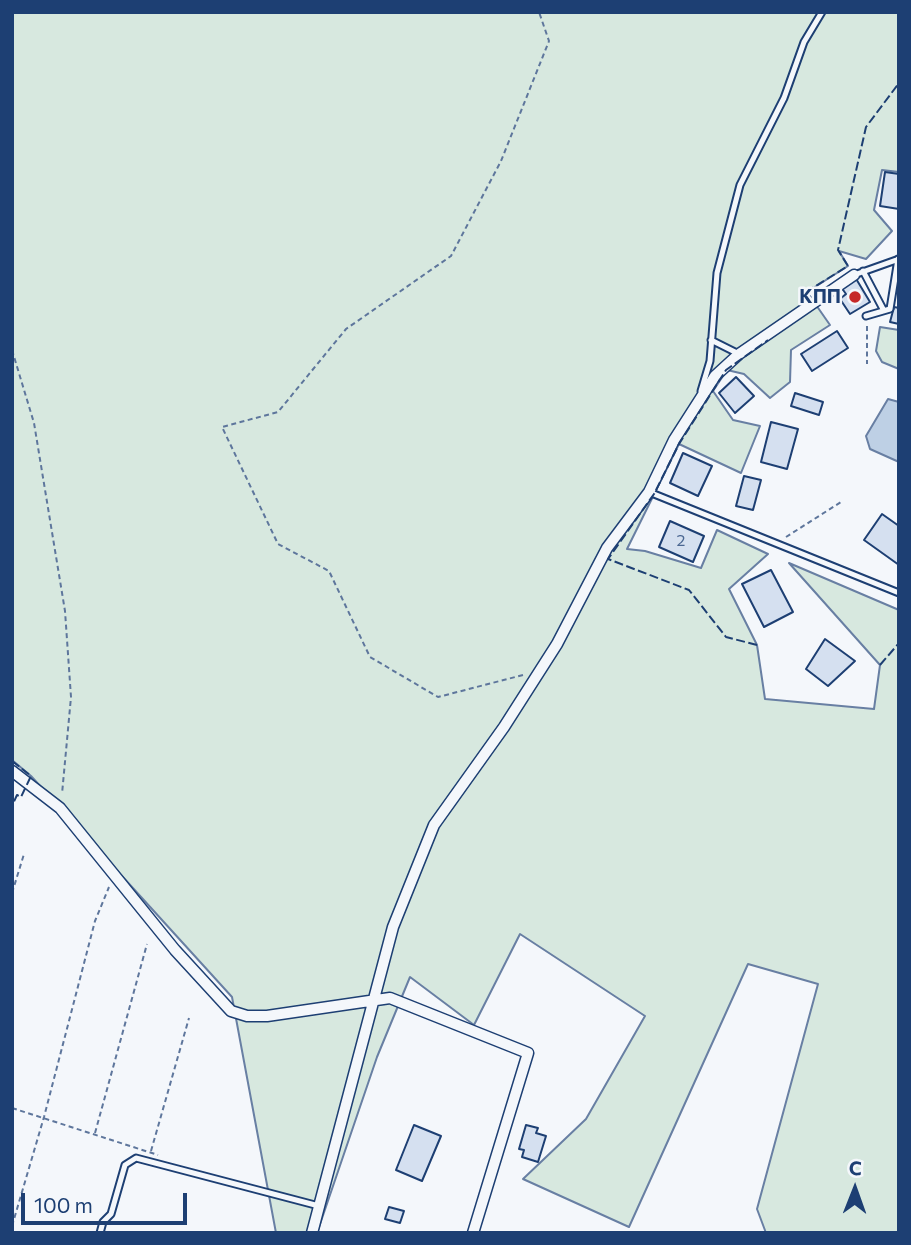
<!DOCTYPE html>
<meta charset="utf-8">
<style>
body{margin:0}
#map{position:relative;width:911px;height:1245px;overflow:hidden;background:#f4f7fb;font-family:Commissioner,sans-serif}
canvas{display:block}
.frame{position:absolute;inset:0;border:14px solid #1d3f73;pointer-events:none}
.north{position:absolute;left:820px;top:1154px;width:70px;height:70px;-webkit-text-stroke:5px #f4f7fb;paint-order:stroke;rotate:1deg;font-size:19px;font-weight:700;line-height:28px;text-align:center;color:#1d3f73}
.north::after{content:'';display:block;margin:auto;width:24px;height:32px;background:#1d3f73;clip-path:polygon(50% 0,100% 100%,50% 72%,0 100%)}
.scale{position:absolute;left:21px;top:1193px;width:166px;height:32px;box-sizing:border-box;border:4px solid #1d3f73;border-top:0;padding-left:9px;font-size:21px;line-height:24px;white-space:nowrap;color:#1d3f73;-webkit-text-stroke:5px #f4f7fb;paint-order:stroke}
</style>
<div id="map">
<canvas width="911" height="1245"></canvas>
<div class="frame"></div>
<div class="north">С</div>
<div class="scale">100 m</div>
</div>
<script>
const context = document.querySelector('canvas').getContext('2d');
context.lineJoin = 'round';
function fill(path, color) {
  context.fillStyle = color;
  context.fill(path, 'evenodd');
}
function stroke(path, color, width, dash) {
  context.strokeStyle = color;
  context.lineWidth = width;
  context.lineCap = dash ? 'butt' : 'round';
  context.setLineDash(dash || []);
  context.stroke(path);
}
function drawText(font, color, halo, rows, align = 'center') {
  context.font = font + ' Commissioner,sans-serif';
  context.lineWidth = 5;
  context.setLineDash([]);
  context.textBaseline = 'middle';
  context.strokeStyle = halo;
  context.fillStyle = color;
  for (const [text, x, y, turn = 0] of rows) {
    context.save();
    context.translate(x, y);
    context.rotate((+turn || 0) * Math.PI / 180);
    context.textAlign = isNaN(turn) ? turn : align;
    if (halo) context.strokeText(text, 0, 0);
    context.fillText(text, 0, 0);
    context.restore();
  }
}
const green = new Path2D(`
 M12 12H899V172L882 170 874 210 892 231 866 259 839 251 848 266 807 292 830 325 791 350 790 382 770 398 744 374 727 370 713 391 733 420 760 426 741 473 679 444 627 549 645 551 701 568 717 530 768 554 729 589 757 645 765 699 874 709 880 665 789 563 899 610V1233H766L757 1209 818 984 748 964 629 1227 523 1179 586 1119 645 1016 520 934 474 1025 410 977 377 1057 317 1233H276L232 997 31 776 12 760Z
 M880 327 899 330V369L882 362 876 351Z`);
fill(green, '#d7e8df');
stroke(green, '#687fa3', 2);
const water = new Path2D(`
 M888 399 899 402V462L870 449 866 436Z`);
fill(water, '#bed0e5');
stroke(water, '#687fa3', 2);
const building = new Path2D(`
 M885 172 899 174V209L880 206Z
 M855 277 870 302 850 314 840 299 846 294 841 287Z
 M894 307 899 308V324L890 322Z
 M837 331 848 348 812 371 801 354Z
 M736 377 754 396 735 413 719 393Z
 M795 393 823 402 819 415 791 406Z
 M771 422 798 429 787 469 761 462Z
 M683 453 712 466 698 496 670 483Z
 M744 476 761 480 753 510 736 506Z
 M882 514 899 526V565L864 540Z
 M670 521 704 536 693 562 659 547Z
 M771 570 793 612 764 627 742 584Z
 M825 639 855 661 828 686 806 669Z
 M414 1125 441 1136 422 1181 396 1170Z
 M526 1125 538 1128 536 1133 546 1136 538 1162 522 1157 524 1150 519 1149Z
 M389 1207 404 1211 400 1223 385 1219Z`);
fill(building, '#d5e0f0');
stroke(building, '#1d3f73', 2);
const service = new Path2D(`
 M863 271 883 309
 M854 275 899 259
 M866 316 890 309 898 259
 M711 340 739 354
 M701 391 710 361 717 273 740 185 784 98 804 42 822 12
 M649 492 899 593
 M100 1233 103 1222 111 1214 125 1165 136 1158 319 1206`);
const minor = new Path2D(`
 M12 771 60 808 175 950 231 1011 247 1016H267L390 998 528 1053 473 1233
 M312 1233 393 927 434 825 504 727 557 644 607 548 649 492 674 440 715 376 739 354 854 275`);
stroke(service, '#1d3f73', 9);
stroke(minor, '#1d3f73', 13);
stroke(new Path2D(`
 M867 326V364
 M12 350 34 423 65 611 71 697 62 794
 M786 537 841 502
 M523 675 438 697 370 657 329 571 278 544 222 427 278 412 346 329 451 256 501 161 549 41 539 12
 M12 893 24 854
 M12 1108 158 1155
 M95 1133 147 944
 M151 1151 189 1018
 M12 1226 44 1117 95 921 109 887`), '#5e769c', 2, [5, 3.5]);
stroke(service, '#f4f7fb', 5);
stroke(minor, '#f4f7fb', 10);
stroke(new Path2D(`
 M898 12 899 13
 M814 302 806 292 848 266 838 250 866 127 899 83
 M757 645 726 637 689 590 608 559 654 494 679 444 726 370 768 340
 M880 665 899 643
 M12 761 31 776 21 797 17 795 12 806`), '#1d3f73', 2, [9, 3.5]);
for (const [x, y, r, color] of [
 [855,297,7,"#c62828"]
]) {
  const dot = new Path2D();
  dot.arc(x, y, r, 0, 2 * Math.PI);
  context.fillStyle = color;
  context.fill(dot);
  stroke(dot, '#f4f7fb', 2.5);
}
drawText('16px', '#4b6792', null, [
 ["2",681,541]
]);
drawText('bold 19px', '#1d3f73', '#f4f7fb', [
 ["КПП",841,297]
], 'right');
</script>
